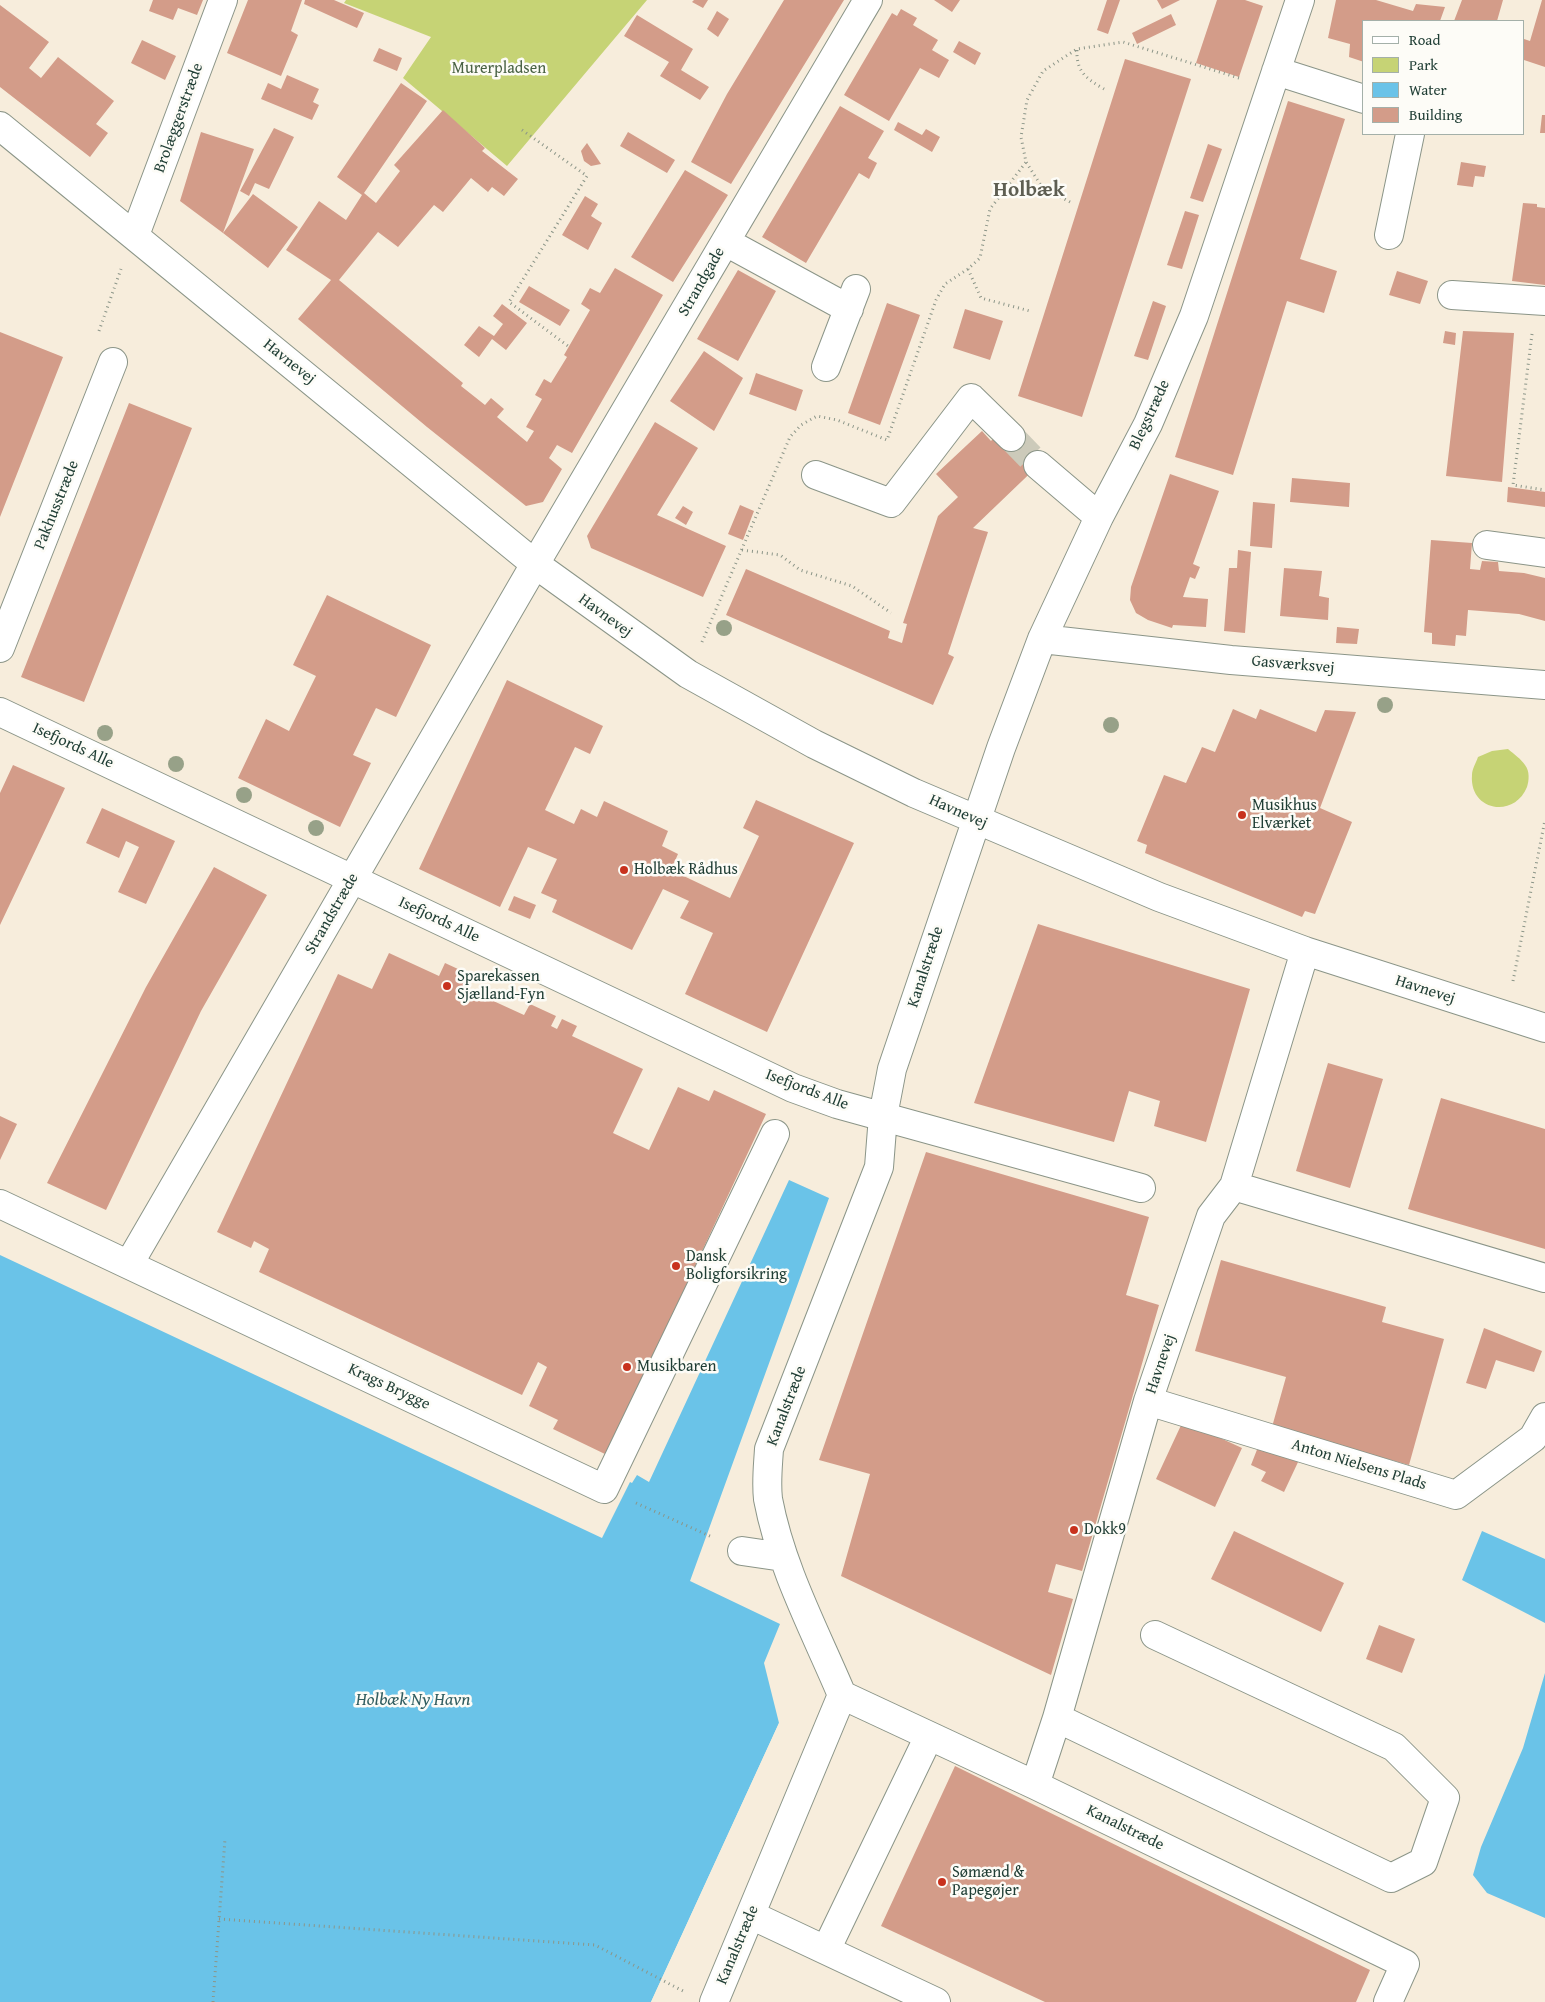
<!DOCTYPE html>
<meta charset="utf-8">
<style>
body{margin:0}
#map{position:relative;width:1545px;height:2002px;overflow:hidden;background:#f7eddc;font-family:"Gentium Book Plus",serif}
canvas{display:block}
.legend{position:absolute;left:1362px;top:20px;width:162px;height:115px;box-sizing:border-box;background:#fdfcf7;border:1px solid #a4b0a9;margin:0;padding:6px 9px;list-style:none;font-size:15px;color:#1f3d34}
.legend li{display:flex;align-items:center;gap:10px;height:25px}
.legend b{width:25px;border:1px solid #a4b0a9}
</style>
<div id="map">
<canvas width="1545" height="2002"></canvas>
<ul class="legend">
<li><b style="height:6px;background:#fff"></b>Road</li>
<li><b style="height:14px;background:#c6d375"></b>Park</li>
<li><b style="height:14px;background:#6ac3e8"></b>Water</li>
<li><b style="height:14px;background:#d39c89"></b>Building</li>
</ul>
</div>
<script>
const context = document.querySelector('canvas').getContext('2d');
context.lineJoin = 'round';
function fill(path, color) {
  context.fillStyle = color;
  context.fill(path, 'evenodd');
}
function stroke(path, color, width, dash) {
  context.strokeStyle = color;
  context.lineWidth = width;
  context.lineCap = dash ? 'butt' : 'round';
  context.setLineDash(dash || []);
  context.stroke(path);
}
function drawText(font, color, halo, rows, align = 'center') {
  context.font = font + ' "Gentium Book Plus",serif';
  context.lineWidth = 5;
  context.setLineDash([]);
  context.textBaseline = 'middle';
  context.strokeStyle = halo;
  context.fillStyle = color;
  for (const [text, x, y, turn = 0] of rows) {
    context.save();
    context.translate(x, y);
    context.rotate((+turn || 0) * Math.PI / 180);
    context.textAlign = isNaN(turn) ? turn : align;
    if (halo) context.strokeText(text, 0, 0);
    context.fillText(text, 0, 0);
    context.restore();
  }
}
fill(new Path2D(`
 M346 0H647L507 166 403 78 431 37 344 3Z
 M1508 749C1514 754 1521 759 1525 765 1530 771 1529 781 1527 787 1514 819 1469 811 1472 775 1472 769 1476 763 1478 757L1492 751Z`), '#c6d375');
fill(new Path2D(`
 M789 1180 829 1198 690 1581 780 1624 764 1663 779 1723 651 2002H0V1255L602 1538 630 1482 632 1483 637 1475 649 1482Z
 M1482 1531 1545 1559V1623L1462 1580Z
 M1545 1673V1918L1487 1893 1473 1875 1481 1847 1523 1748Z`), '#6ac3e8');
fill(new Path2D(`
 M779 1723 780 1727 654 2002H651Z`), '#f7eddc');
fill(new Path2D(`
 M153 0H203L197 15 178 8 173 20 149 11Z
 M248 0H302L291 31 298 35 281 76 227 53Z
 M305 0H334L364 13 357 28 304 4Z
 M694 0H708L703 8 692 2Z
 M784 0H844L731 184 691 162 727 94Z
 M934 0H960L952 12Z
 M1107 0H1120L1108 34 1097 30Z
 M1157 0H1180L1162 9Z
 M1217 0H1245L1263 6 1239 77 1196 63Z
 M1336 0H1376L1413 11 1416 4 1445 7 1440 21H1364V62L1349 57 1350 44 1328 38Z
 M1462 0H1503L1497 21H1454Z
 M1542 0H1545V67L1524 60V39L1530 41Z
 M0 5 49 42 29 68 41 78 58 57 114 101 96 124 108 133 90 157 0 87Z
 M901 9 917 18 913 25 938 40 932 50 949 60 939 78 920 68 889 121 844 95 892 13 897 16Z
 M717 11 729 19 718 37 707 29Z
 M1171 14 1176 25 1137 44 1132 33Z
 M637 15 693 49 681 70 709 87 700 100 660 76 669 62 624 36Z
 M142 40 176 56 165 80 131 63Z
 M959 41 981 53 975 65 953 52Z
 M379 48 402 58 397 71 373 61Z
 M1125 59 1191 79 1082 417 1018 396Z
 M287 75 319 89 313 102 319 105 312 120 261 99 268 83 281 89Z
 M401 83 427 101 364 193 376 203 400 171 394 165 443 110 485 148 482 151 518 179 504 196 492 187 488 192 471 178 443 212 434 205 398 247 378 232 339 280 463 383 461 386 485 405 491 398 504 409 497 417 527 442 534 431 526 427 542 399 535 395 544 379 551 383 567 357 564 355 590 310 581 304 590 288 600 293 615 268 663 295 572 453 557 445 549 458 562 469 543 502 526 506 427 427 298 319 331 280 286 250 319 201 346 220 362 195 337 177Z
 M1288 101 1345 119 1300 259 1337 271 1324 313 1287 301 1233 475 1175 457Z
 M840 106 884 131 868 158 877 163 869 179 859 173 806 263 762 237Z
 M1542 115H1545V133H1540Z
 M898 122 922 135 926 129 940 137 932 152 894 130Z
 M274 128 294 137 269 189 255 183 249 196 240 191Z
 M201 132 254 149 223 233 180 201Z
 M628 132 675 160 667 173 620 146Z
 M587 143 601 164 591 166 584 161 581 151Z
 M1208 144 1222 149 1203 202 1190 198Z
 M1461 162 1486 166 1484 177 1475 176 1473 187 1457 185Z
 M685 170 728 195 673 282 631 257Z
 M253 194 298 227 268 268 223 233Z
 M585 196 598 204 591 216 602 223 588 250 562 235Z
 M1523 203 1537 204V207L1545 208V285L1512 281Z
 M1185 211 1199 215 1182 269 1167 265Z
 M738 270 776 291 738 361 697 339Z
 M1397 271 1428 281 1420 304 1389 295Z
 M529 286 570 310 560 326 519 302Z
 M1153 301 1166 306 1148 360 1134 356Z
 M887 303 920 315 880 425 848 413Z
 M502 304 527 323 506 350 492 339 479 357 464 345 479 326 494 336 503 324 493 316Z
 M965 309 1003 321 990 360 953 348Z
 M1445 331 1456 333 1455 345 1443 343Z
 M1463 331 1514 333 1502 482 1446 476Z
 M0 332 63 357 0 517Z
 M704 351 743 378 714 431 670 401Z
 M756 373 803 390 796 411 749 394Z
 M129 403 192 428 84 702 21 677Z
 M655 422 698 448 657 515 726 546 703 597 591 548 587 536Z
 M1019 430 1046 458 973 528 988 532 948 654 954 657 933 705 726 615 746 569 890 631 888 638 902 643 907 624 903 623 938 516 958 497 936 474 982 431 991 441 999 432Z
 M1170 474 1219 491 1193 564 1200 567 1195 579 1190 577 1183 597 1208 599 1206 627 1173 625 1172 628 1148 620 1136 613 1130 600 1131 587Z
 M1292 478 1350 483 1349 507 1290 502Z
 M1508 487 1545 492V507L1507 502Z
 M1253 502 1275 504 1272 548 1250 546Z
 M740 505 754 511 743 540 728 534Z
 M683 506 693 512 686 525 675 518Z
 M1431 540 1472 543 1470 569 1480 570 1482 561 1498 562 1499 571 1524 573 1545 578V621L1519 614 1468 610 1466 636 1456 635 1455 646 1432 644V633L1424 632Z
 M1238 550 1251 552 1245 633 1224 631 1229 568H1237Z
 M1284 568 1322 571 1319 596 1329 598 1328 620 1280 616Z
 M327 595 431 645 396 717 376 708 353 755 371 763 340 827 238 778 266 719 289 731 316 676 293 665Z
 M1337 627 1359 629 1357 644 1336 643Z
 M507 680 603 726 590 754 575 747 545 810 574 824 581 809 597 817 604 801 668 831 662 846 678 854 671 870 730 898 759 836 743 828 756 800 854 843 767 1032 685 994 713 933 680 918 689 901 663 889 632 950 552 912 557 900 541 893 557 859 528 847 500 907 419 869Z
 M1233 709 1256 719 1260 709 1316 732 1325 710 1356 712 1320 808 1352 822 1315 914 1305 911 1302 917 1145 853 1147 845 1137 841 1164 775 1186 783 1202 747 1215 752Z
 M13 765 65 788 0 925V793Z
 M102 808 175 841 146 904 118 892 139 847 126 841 119 858 86 843Z
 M214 867 267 895 201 1011 106 1210 47 1183 146 987Z
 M514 896 536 905 530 919 508 910Z
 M1038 924 1250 989 1206 1142 1154 1126 1160 1101 1129 1091 1114 1142 974 1103Z
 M389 953 439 976 445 963 471 975 465 988 524 1015 530 1004 556 1016 551 1026 557 1029 562 1019 577 1026 572 1036 643 1069 613 1133 649 1150 678 1087 709 1101 714 1090 766 1114 607 1455 553 1429 558 1420 529 1406 547 1367 538 1362 522 1395 259 1272 269 1249 254 1241 251 1248 217 1232 338 974 372 989Z
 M1328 1063 1383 1079 1350 1188 1296 1171Z
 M1441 1098 1545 1129V1249L1408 1209Z
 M0 1116 17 1124 0 1160Z
 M926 1152 1149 1217 1126 1295 1159 1305 1082 1571 1056 1564 1048 1592 1073 1599 1051 1675 841 1576 870 1474 819 1460Z
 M1221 1260 1386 1307 1382 1322 1444 1339 1409 1465 1272 1427 1286 1377 1195 1351Z
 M1484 1328 1542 1351 1534 1372 1496 1360 1486 1389 1466 1383Z
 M1183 1421 1242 1448 1215 1507 1156 1479Z
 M1260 1442 1299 1460 1284 1492 1261 1481 1266 1472 1251 1465Z
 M1234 1531 1344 1583 1321 1632 1211 1579Z
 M1379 1625 1415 1639 1402 1673 1366 1659Z
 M955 1766 1370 1970 1356 2002H1045L881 1926Z`), '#d39c89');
stroke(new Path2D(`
 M1011 437 1038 465`), '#cccaba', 28, [28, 14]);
const minor = new Path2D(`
 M1276 71 1364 99
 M0 126 535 564 688 674 814 744 914 793 1159 897 1305 951 1545 1028
 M135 235 223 0
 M1389 235 1410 134
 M726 242 849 309
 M1452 295 1545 301
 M826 367 856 289
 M1038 465 1099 517
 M816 475 891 503 971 398 1011 437
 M1487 545 1545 553
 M1042 639 1231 660 1545 685
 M0 648 113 362
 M0 712 793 1088 837 1104 1141 1188
 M1234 1186 1545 1278
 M0 1204 604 1489 775 1134
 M129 1264 535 564 868 0
 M1148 1401 1456 1495 1533 1438 1545 1417
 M742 1551 783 1557
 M842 1695 1035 1785 1405 1964 1388 2002
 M1057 1718 1391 1878 1423 1862 1445 1798 1394 1747 1155 1635
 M1035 1785 1057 1718 1148 1401 1211 1216 1234 1186 1305 951
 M751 1915 936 2002
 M826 1950 929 1736
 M714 2002 842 1695C815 1631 781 1568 768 1499 766 1482 768 1466 769 1449L879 1167 883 1116 892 1069 1001 748 1042 639 1099 517 1148 424 1194 316 1300 0`);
stroke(minor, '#8b9588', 30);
stroke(new Path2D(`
 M1077 50C1076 72 1087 79 1104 89
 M522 130 587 176 509 302 568 346
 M1070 202 1042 187 1026 162 1021 137 1027 100 1043 71 1077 49 1123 42 1239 78
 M968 269 981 298 1030 311
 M99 331 121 269
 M1532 334 1513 485 1545 490
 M742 550 780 555 800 570 852 586 891 613
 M702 642 790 437 801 425 817 416 837 420 887 440 936 300 945 284 968 269 980 258 990 209 1026 162
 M1513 981 1545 820
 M636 1503 712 1537
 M219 1919 595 1945 683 1991
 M213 2002 225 1839`), '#8b9588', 3, [1, 4]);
stroke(minor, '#fff', 28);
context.fillStyle = '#97a188';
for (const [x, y] of [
 [724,628],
 [1385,705],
 [1111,725],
 [105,733],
 [176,764],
 [244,795],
 [316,828]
]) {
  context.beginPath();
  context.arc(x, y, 8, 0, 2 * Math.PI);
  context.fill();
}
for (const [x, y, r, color] of [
 [1242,815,5,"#c8321e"],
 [624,870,5,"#c8321e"],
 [447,986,5,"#c8321e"],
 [676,1266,5,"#c8321e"],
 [627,1367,5,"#c8321e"],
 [1074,1530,5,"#c8321e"],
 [942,1882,5,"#c8321e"]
]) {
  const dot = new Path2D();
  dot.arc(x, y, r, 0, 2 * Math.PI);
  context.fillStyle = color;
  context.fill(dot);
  stroke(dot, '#fdfcf7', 2);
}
drawText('16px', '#496244', '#fdfcf7', [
 ["Murerpladsen",499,69]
]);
drawText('16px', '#1f3d34', '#fdfcf7', [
 ["Brolæggerstræde",179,118,-70],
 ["Strandgade",702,282,-60],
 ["Havnevej",289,362,39],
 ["Blegstræde",1150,415,-65],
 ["Pakhusstræde",57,505,-68],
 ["Havnevej",605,616,36],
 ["Gasværksvej",1293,665,5],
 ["Isefjords Alle",73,746,25],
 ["Havnevej",958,812,24],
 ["Strandstræde",332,914,-60],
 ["Isefjords Alle",439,920,25],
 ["Kanalstræde",926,967,-72],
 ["Havnevej",1425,990,18],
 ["Isefjords Alle",807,1090,21],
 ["Havnevej",1161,1364,-71],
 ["Krags Brygge",389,1387,25],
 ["Kanalstræde",787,1406,-69],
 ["Anton Nielsens Plads",1359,1465,17],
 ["Kanalstræde",1125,1828,26],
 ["Kanalstræde",738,1945,-67]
]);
drawText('16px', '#1f3d34', '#fdfcf7', [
 ["Musikhus",1252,806],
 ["Elværket",1252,824],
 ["Holbæk Rådhus",634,870],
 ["Sparekassen",457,977],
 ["Sjælland-Fyn",457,995],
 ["Dansk",686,1257],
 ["Boligforsikring",686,1275],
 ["Musikbaren",637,1367],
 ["Dokk9",1084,1530],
 ["Sømænd &",952,1873],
 ["Papegøjer",952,1891]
], 'left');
drawText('italic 18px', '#325e61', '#fdfcf7', [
 ["Holbæk Ny Havn",413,1700]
]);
drawText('bold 21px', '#5e5e52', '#fdfcf7', [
 ["Holbæk",1029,191]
]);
</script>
